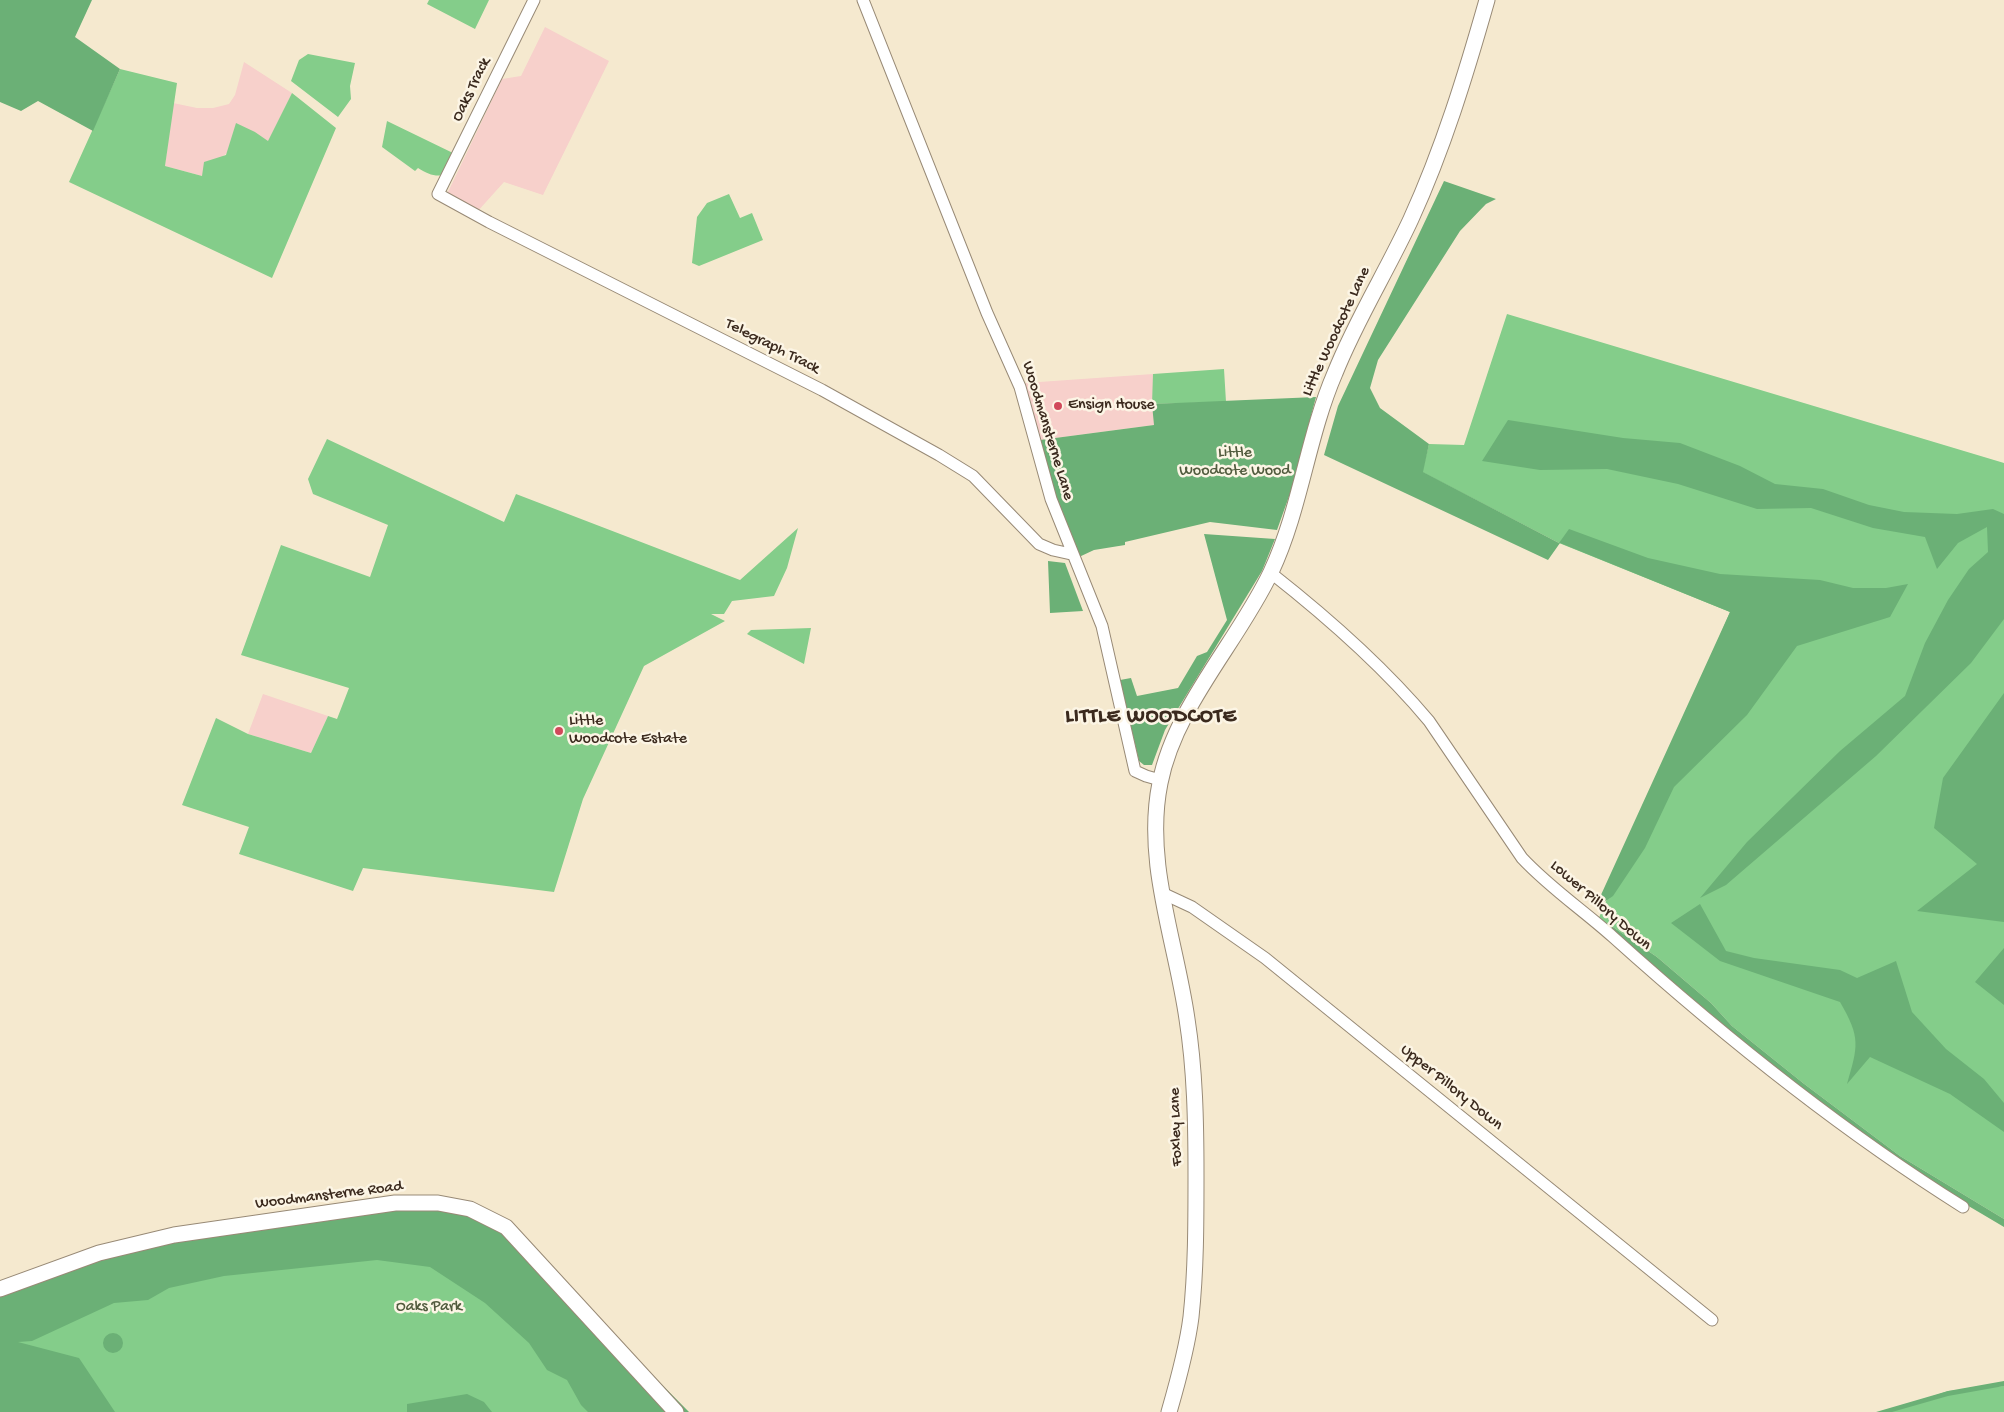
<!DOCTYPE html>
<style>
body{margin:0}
canvas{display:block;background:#f5e9cf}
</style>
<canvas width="2004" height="1412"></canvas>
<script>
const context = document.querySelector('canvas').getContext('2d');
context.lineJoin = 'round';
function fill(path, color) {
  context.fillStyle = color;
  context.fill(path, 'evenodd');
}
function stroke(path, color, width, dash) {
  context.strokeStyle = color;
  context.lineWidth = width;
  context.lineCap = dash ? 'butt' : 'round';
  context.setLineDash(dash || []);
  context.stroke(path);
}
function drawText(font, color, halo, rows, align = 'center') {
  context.font = font + ' "Gochi Hand",sans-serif';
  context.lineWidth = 5;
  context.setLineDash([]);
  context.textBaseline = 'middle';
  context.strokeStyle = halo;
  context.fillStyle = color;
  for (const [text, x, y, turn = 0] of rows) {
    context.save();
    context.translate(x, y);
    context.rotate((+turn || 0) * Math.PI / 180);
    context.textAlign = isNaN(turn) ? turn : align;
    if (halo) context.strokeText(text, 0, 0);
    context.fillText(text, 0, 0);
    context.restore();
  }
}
fill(new Path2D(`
 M545 27 609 61 543 195 504 182 477 212 447 194 502 79 521 76Z
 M244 62 292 93 268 142 255 132 219 159 202 176 165 166 173 103 197 108H213L229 104 235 95Z
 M1153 374 1154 425 1040 440 1025 383Z
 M263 694 328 716 311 753 248 734Z`), '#f7d0cb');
fill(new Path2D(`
 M429 0H489L475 29 427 4Z
 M308 54 355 63 350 86 351 99 338 117 291 81 299 60Z
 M120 69 177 83 165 166 202 176 204 162 226 155 236 123 255 132 268 141 292 93 336 128 272 278 69 182Z
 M387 121 455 154 445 175C434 177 428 174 418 168L415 171 382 147Z
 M729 194 740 218 752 213 763 240 699 266 692 263 697 217 707 203Z
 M1507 314 2004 463V1219L1900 1156 1803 1083 1732 1026 1711 1003 1657 957 1613 927 1598 920 1730 612 1559 543 1422 472 1429 444 1464 445Z
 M1224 369 1226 402 1152 404 1153 374Z
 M327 439 504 522 516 494 740 580 798 528 787 568 774 596 732 601 724 614H711L725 621 644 666 583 799 554 892 363 868 353 891 239 854 249 827 182 805 216 718 248 734 311 753 328 716 337 719 349 688 241 655 281 545 370 577 388 525 313 494 308 479Z
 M811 628 804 664 747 634 751 630Z
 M395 1203 665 1412H0V1294Z
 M2004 1386V1412H1886L1948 1391Z`), '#84cd8a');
fill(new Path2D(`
 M0 0H92L75 37 120 69 93 131 38 101 21 111 0 102Z
 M1444 181 1496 199 1486 204 1460 231 1378 360 1370 388 1380 408 1429 444 1423 472 1559 543 1569 529 1648 558 1720 574 1820 580 1853 588H1886L1908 584 1890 617 1797 646 1747 715 1674 787 1645 848 1613 896 1595 908 1730 612 1560 543 1548 560 1324 455 1338 406Z
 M1316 397 1292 488 1277 530 1210 522 1125 542V545L1094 550 1079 557 1053 497 1040 440 1154 425 1152 404Z
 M1508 420 1623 438 1680 443 1740 466 1775 484 1823 489 1869 505 1904 512 1957 514 1993 509 2004 514V619L1971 663 1876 756 1726 885 1700 898 1747 842 1840 751 1905 696 1925 643 1948 600 1969 569 1988 552 1987 527 1958 543 1937 569 1925 537 1873 528 1811 508 1757 509 1678 484 1607 469 1540 470 1482 461Z
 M1204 534 1275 539 1262 571 1165 730 1152 765H1144L1139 761 1120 680 1131 678 1137 696 1178 688 1197 656 1207 652 1227 620Z
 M1048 561 1065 563 1083 611 1050 613Z
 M2004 693V922L1917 911 1977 864 1934 828 1943 778Z
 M1700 904 1726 951 1754 958 1840 970 1857 978 1896 961 1912 1012 1946 1049 1984 1079 2004 1103V1132L1950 1094 1870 1057 1847 1084C1858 1046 1861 1038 1840 1002L1720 961 1671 923Z
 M1603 923 1613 927 1657 957 1711 1003 1732 1026 1803 1083 1900 1156 2004 1219V1227L1906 1169 1799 1089Z
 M2004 948V1005L1975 982Z
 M438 1203 506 1227 689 1412H588L581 1405 567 1380 547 1370 529 1343 485 1303 430 1267 377 1260 224 1276 169 1288 148 1300 114 1303 32 1341 18 1342 79 1358 115 1412H0V1294L99 1253Z
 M103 1343a10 10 0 1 1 20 0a10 10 0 1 1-20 0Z
 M2004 1381V1386L1948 1396 1892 1412H1876L1948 1391Z
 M467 1394 484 1402 492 1412H407V1404Z`), '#6bb076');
const minor = new Path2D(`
 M534 0 438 194 489 222 822 390 939 455 973 476 1039 544 1053 550 1071 554
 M863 0 987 313 1020 387 1051 499 1102 626 1135 771 1146 776 1160 780
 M1271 573C1327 617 1383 666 1429 721L1522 858C1550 888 1583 910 1613 937 1723 1036 1837 1128 1963 1207
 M1162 893 1192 907 1265 958 1712 1320`);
const major = new Path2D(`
 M0 1289 99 1253 174 1235 395 1203H438L470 1209 506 1227 676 1412
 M1169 1412C1178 1381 1187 1349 1191 1317 1196 1270 1196 1223 1196 1175 1196 1123 1195 1070 1187 1019 1176 941 1144 862 1160 783 1175 706 1238 642 1271 572 1301 508 1307 438 1335 373 1356 320 1387 271 1411 219 1443 149 1466 74 1487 0`);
stroke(minor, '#988a76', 13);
stroke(major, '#988a76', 17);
stroke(minor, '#fff', 11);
stroke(major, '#fff', 15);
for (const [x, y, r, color] of [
 [1058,406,5,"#d1495b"],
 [559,731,5,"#d1495b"]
]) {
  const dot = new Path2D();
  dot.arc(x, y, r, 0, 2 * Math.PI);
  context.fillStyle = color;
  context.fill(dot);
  stroke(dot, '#fcf5e5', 2);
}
drawText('16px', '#3b2a1e', '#fcf5e5', [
 ["Oaks Track",472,90,-64],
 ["Little Woodcote Lane",1337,332,-65],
 ["Telegraph Track",772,347,27],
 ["Woodmansterne Lane",1047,431,73],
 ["Lower Pillory Down",1600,906,41],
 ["Upper Pillory Down",1451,1088,39],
 ["Foxley Lane",1177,1127,-92],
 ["Woodmansterne Road",329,1196,-7]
]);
drawText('16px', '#3b2a1e', '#fcf5e5', [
 ["Ensign House",1068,406],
 ["Little",569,722],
 ["Woodcote Estate",569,740]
], 'left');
drawText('16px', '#515b3e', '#fcf5e5', [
 ["Little",1235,454],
 ["Woodcote Wood",1235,472],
 ["Oaks Park",429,1308]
]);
context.letterSpacing = '1px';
drawText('bold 21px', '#3b2a1e', '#fcf5e5', [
 ["LITTLE WOODCOTE",1151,718]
]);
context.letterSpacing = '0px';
</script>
